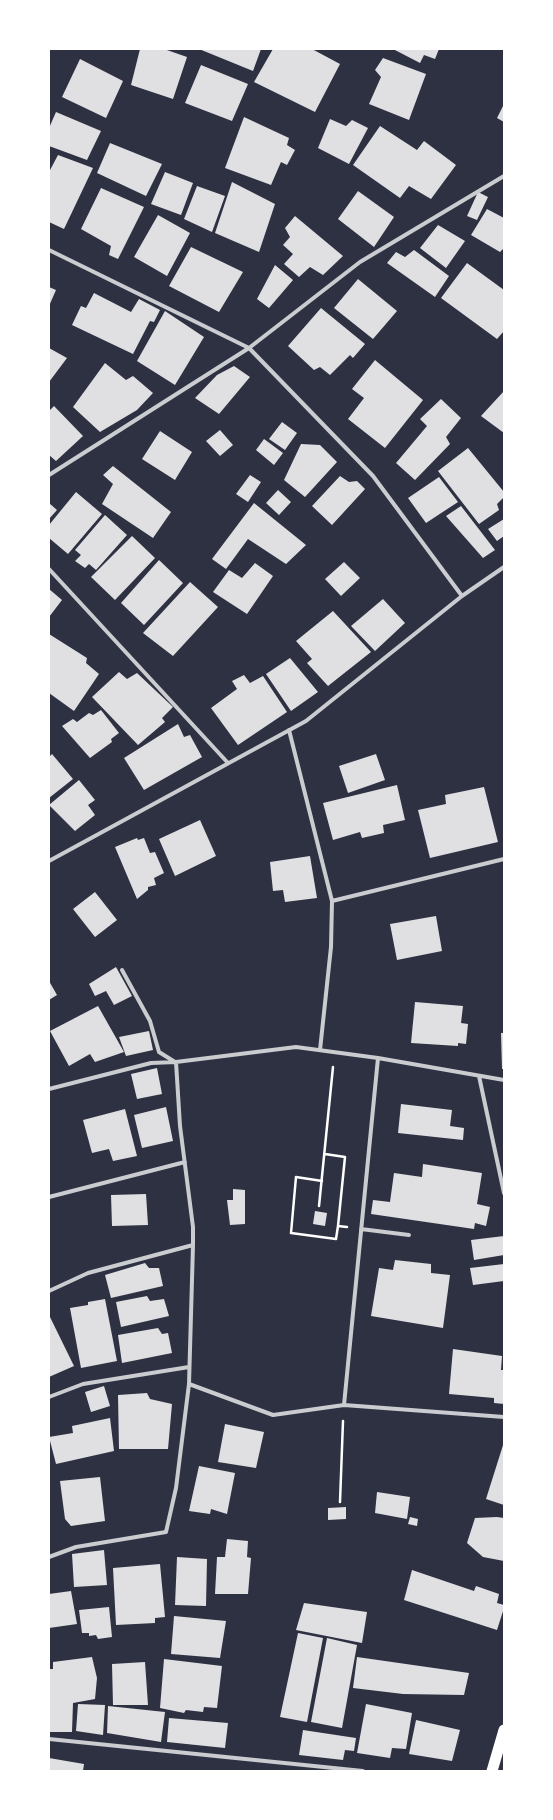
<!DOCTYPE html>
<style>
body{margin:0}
#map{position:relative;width:553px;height:1820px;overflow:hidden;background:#2d3142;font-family:Barlow,sans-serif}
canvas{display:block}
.frame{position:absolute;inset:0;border:50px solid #fff;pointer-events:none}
</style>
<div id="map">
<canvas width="553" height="1820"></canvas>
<div class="frame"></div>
</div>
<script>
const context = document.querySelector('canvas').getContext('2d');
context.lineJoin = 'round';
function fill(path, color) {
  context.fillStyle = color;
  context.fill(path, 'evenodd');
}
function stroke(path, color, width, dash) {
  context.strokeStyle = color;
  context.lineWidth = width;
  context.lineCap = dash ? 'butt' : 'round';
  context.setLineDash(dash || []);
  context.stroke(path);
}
fill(new Path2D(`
 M140 49H164L187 57 173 99 131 85Z
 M199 49H261L253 71Z
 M273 49H312L340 64 315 112 254 82Z
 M393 49H439L435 59 424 55 420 63Z
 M383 58 426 74 409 120 369 104 381 77 375 70Z
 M80 59 123 81 106 118 62 97Z
 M201 65 248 84 232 121 185 103Z
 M504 104V122L497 118Z
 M56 112 101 131 87 160 49 146V128Z
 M244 117 289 138 287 145 295 150 287 165 281 162 271 185 225 168Z
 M330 119 346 126 352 120 368 128 349 164 318 148Z
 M380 126 417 150 424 141 456 165 431 199 409 186 400 198 353 165Z
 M110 143 162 164 146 196 97 173Z
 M58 155 93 168 64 229 49 222V172Z
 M165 172 193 183 181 215 151 204Z
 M232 182 275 204 259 252 215 233Z
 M197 186 225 196 212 232 184 219Z
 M101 188 144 207 118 259 109 255 111 246 81 229Z
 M358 191 394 217 374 247 338 219Z
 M478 192 488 197 477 220 467 216Z
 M487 209 504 218V248L500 252 471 235Z
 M158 215 190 233 167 276 134 257Z
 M295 216 343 256 323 275 310 267 299 277 284 264 293 254 283 245 290 237 285 228Z
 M438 225 465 241 446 268 420 248Z
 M191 247 243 272 219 312 169 286Z
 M414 250 449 276 435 297 387 263 396 252 405 257Z
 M467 263 504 290V331L497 339 441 298Z
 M275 265 293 280 269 308 257 299Z
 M358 279 397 311 373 339 334 308Z
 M49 287 56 290 49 306Z
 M94 293 131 312 139 299 160 310 154 322 150 321 133 354 72 325 81 306 86 308Z
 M321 308 365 344 353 358 350 355 330 375 320 367 314 370 288 346Z
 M165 311 204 337 175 385 137 361Z
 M49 348 67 358 49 382Z
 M375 360 423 400 385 448 348 419 364 398 352 389Z
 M105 363 126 380 133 376 153 393 137 410 100 432 73 407Z
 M234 366 250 377 219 414 195 398 217 375Z
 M504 391V433L481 416Z
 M441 399 461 418 446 437 450 444 415 480 396 463 427 426 420 419Z
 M54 406 83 436 56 461 49 455V411Z
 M282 422 297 433 285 450 269 439Z
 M220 430 233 445 220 456 206 441Z
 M160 431 192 452 175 480 142 459Z
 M264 439 283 453 274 465 256 450Z
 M301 444 320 445 337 462 305 497 284 480Z
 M468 448 504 492V497L497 504 499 510 479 524 438 471Z
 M113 466 171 512 153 538 102 504 113 484 103 475Z
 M250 475 261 482 248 502 236 494Z
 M340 476 349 482 357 481 365 489 332 525 312 506Z
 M439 477 458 502 426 523 408 498Z
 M278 490 291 502 279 515 266 503Z
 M76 492 102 514 68 554 49 538V525Z
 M49 503 57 510 49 519Z
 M254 503 306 545 286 564 248 539 226 569 212 559Z
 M461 506 495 550 483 558 446 516Z
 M105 515 127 535 96 570 89 564 85 568 75 561 81 555 75 550Z
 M504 519V536L497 541 488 529Z
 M132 536 155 558 115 600 91 577Z
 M159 560 183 583 144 625 121 603Z
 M344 562 360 578 341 596 325 579Z
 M255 563 273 576 247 614 213 592 229 570 242 578Z
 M190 582 218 607 173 656 143 633Z
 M49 589 62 600 49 617Z
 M383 599 405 623 375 651 351 626Z
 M333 611 371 652 328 686 307 663 312 659 296 641Z
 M49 634 87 658 86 663 99 674 74 711 49 693Z
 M290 658 318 692 291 711 266 674Z
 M119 672 127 679 137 673 173 707 162 718 165 722 138 745 92 697Z
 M244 675 250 683 263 676 287 712 238 745 211 708 237 689 232 681Z
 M101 710 119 733 111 739 112 742 90 758 62 726 73 719 77 722 89 713 93 715Z
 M178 724 184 737 190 735 202 757 144 790 124 758Z
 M52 754 73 779 49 798V757Z
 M376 754 385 780 348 793 339 766Z
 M79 780 95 800 88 805 95 815 75 831 49 805Z
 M397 785 405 820 383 825 384 833 362 838 360 832 333 840 323 803Z
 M484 787 498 842 430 858 418 810 446 804 445 795Z
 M200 820 216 856 175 876 159 839Z
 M137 838 138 840 144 838 150 853 155 852 164 873 154 878 156 885 148 887V890L137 899 115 847Z
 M310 856 317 898 285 902 283 890 273 891 270 862Z
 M95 892 117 920 95 937 73 909Z
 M436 916 442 951 397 960 390 924Z
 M116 967 132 996 114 1005 106 991 95 996 89 984Z
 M49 981 57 995 49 1000Z
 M415 1002 463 1006 461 1023 468 1024 466 1044 458 1043V1046L411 1043Z
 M98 1006 124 1052 95 1062 90 1054 69 1066 50 1031Z
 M149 1031 153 1050 126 1056 119 1037Z
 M501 1033H504V1069H502Z
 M157 1068 162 1094 137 1099 131 1074Z
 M401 1104 452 1110 450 1126 464 1128 463 1140 398 1133Z
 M166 1107 173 1141 142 1148 134 1115Z
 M125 1109 137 1156 113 1161 109 1149 92 1153 83 1120Z
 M423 1164 482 1173 477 1204 490 1207 486 1226 475 1223 474 1229 371 1214 373 1200 390 1202 394 1173 422 1177Z
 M233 1189 245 1190V1224L230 1225 227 1200H233Z
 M146 1194 148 1225 112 1226 111 1195Z
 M315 1211 327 1213 325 1226 313 1224Z
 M504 1236V1255L474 1260 471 1240Z
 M395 1260 431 1264V1273L450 1275 443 1328 371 1316 379 1268 393 1270Z
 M145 1263 149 1268H159L163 1286 111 1298 105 1275Z
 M504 1264V1281L473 1285 470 1268Z
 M147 1296 150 1301 164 1299 169 1316 121 1327 116 1302Z
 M105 1299 117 1361 81 1368 70 1308 88 1305V1302Z
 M49 1315 74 1366 49 1377Z
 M158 1328 162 1334 168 1333 172 1353 122 1363 118 1335Z
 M453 1349 502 1356 501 1370H504V1404L494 1403V1398L449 1394Z
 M104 1386 110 1406 91 1412 85 1392Z
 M147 1393 150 1399 172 1404 168 1449H119L118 1395Z
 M110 1418 114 1451 56 1464 49 1437 73 1433 72 1426Z
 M225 1424 264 1432 256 1468 218 1462Z
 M504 1442V1505L486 1499Z
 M199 1466 235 1473 227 1514 211 1509 210 1514 189 1511Z
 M100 1477 105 1521 71 1526 65 1519 60 1481Z
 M377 1492 410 1497 407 1519 375 1513Z
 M346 1507V1519L328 1520V1508Z
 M410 1517 418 1519 417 1526 408 1524Z
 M497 1517 504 1518V1561L483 1557 467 1543 475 1518Z
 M227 1539 248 1541 247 1557 251 1558 248 1594H215L217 1557H225Z
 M104 1550 107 1585 74 1587 72 1554Z
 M177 1557 207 1559 206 1606 175 1605Z
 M160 1564 165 1617 155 1618V1623L116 1625 113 1568Z
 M412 1570 474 1591 476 1586 499 1594 497 1603 504 1605V1608L497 1630 404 1600Z
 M71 1591 77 1624 49 1628V1594Z
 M304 1603 367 1612 362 1643 296 1630Z
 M109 1607 112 1637 98 1639 96 1635 89 1636V1633H82L79 1610Z
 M174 1616 226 1621 220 1658 171 1654Z
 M298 1633 323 1638 307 1722 280 1717Z
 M327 1638 357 1645 342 1728 311 1722Z
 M92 1657 97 1678 95 1699 73 1703 72 1732H49V1669H53V1662Z
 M357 1657 469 1673 464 1695 403 1694 353 1688Z
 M164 1659 222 1666 217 1708 204 1707 203 1712 186 1710 184 1713 160 1708Z
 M145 1662 148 1705H113L112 1664Z
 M78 1704 105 1705 103 1735 76 1731Z
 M366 1704 412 1713 406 1749 392 1748 390 1758 357 1753Z
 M108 1706 165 1712 161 1742 107 1733Z
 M169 1718 228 1723 225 1748 167 1742Z
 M416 1720 460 1730 452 1761 409 1754Z
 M303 1730 356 1738 354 1751 345 1750 343 1760 299 1755Z
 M49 1758 84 1764 83 1771H49Z`), '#e0e0e3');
stroke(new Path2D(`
 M325 1154 345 1157 338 1226 347 1227
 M322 1181 296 1177 291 1233 336 1239 338 1226
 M319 1206 333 1067
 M340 1502 343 1421`), '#fff', 2.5);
stroke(new Path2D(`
 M49 250 249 348 373 476 462 596
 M49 475 249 348 360 262 504 176
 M49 569 228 763
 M289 730 332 901 331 947 320 1050
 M49 861 306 721 462 596 504 567
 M332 901 504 859
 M122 970 150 1021 159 1052 175 1062
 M479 1076 504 1193
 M49 1089 151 1063 176 1062
 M49 1197 185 1162
 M361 1229 409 1235
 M49 1291 88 1273 193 1245
 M189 1384 273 1415 344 1405 378 1058
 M49 1397 83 1384 189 1367
 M344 1405 504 1417
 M49 1557 76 1547 166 1532 176 1488 189 1384 193 1245V1227L180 1126 176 1062 296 1047 378 1058 504 1080
 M49 1739 363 1771`), '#caccd0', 4);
stroke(new Path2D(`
 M492 1771 504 1730`), '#fff', 11);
</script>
